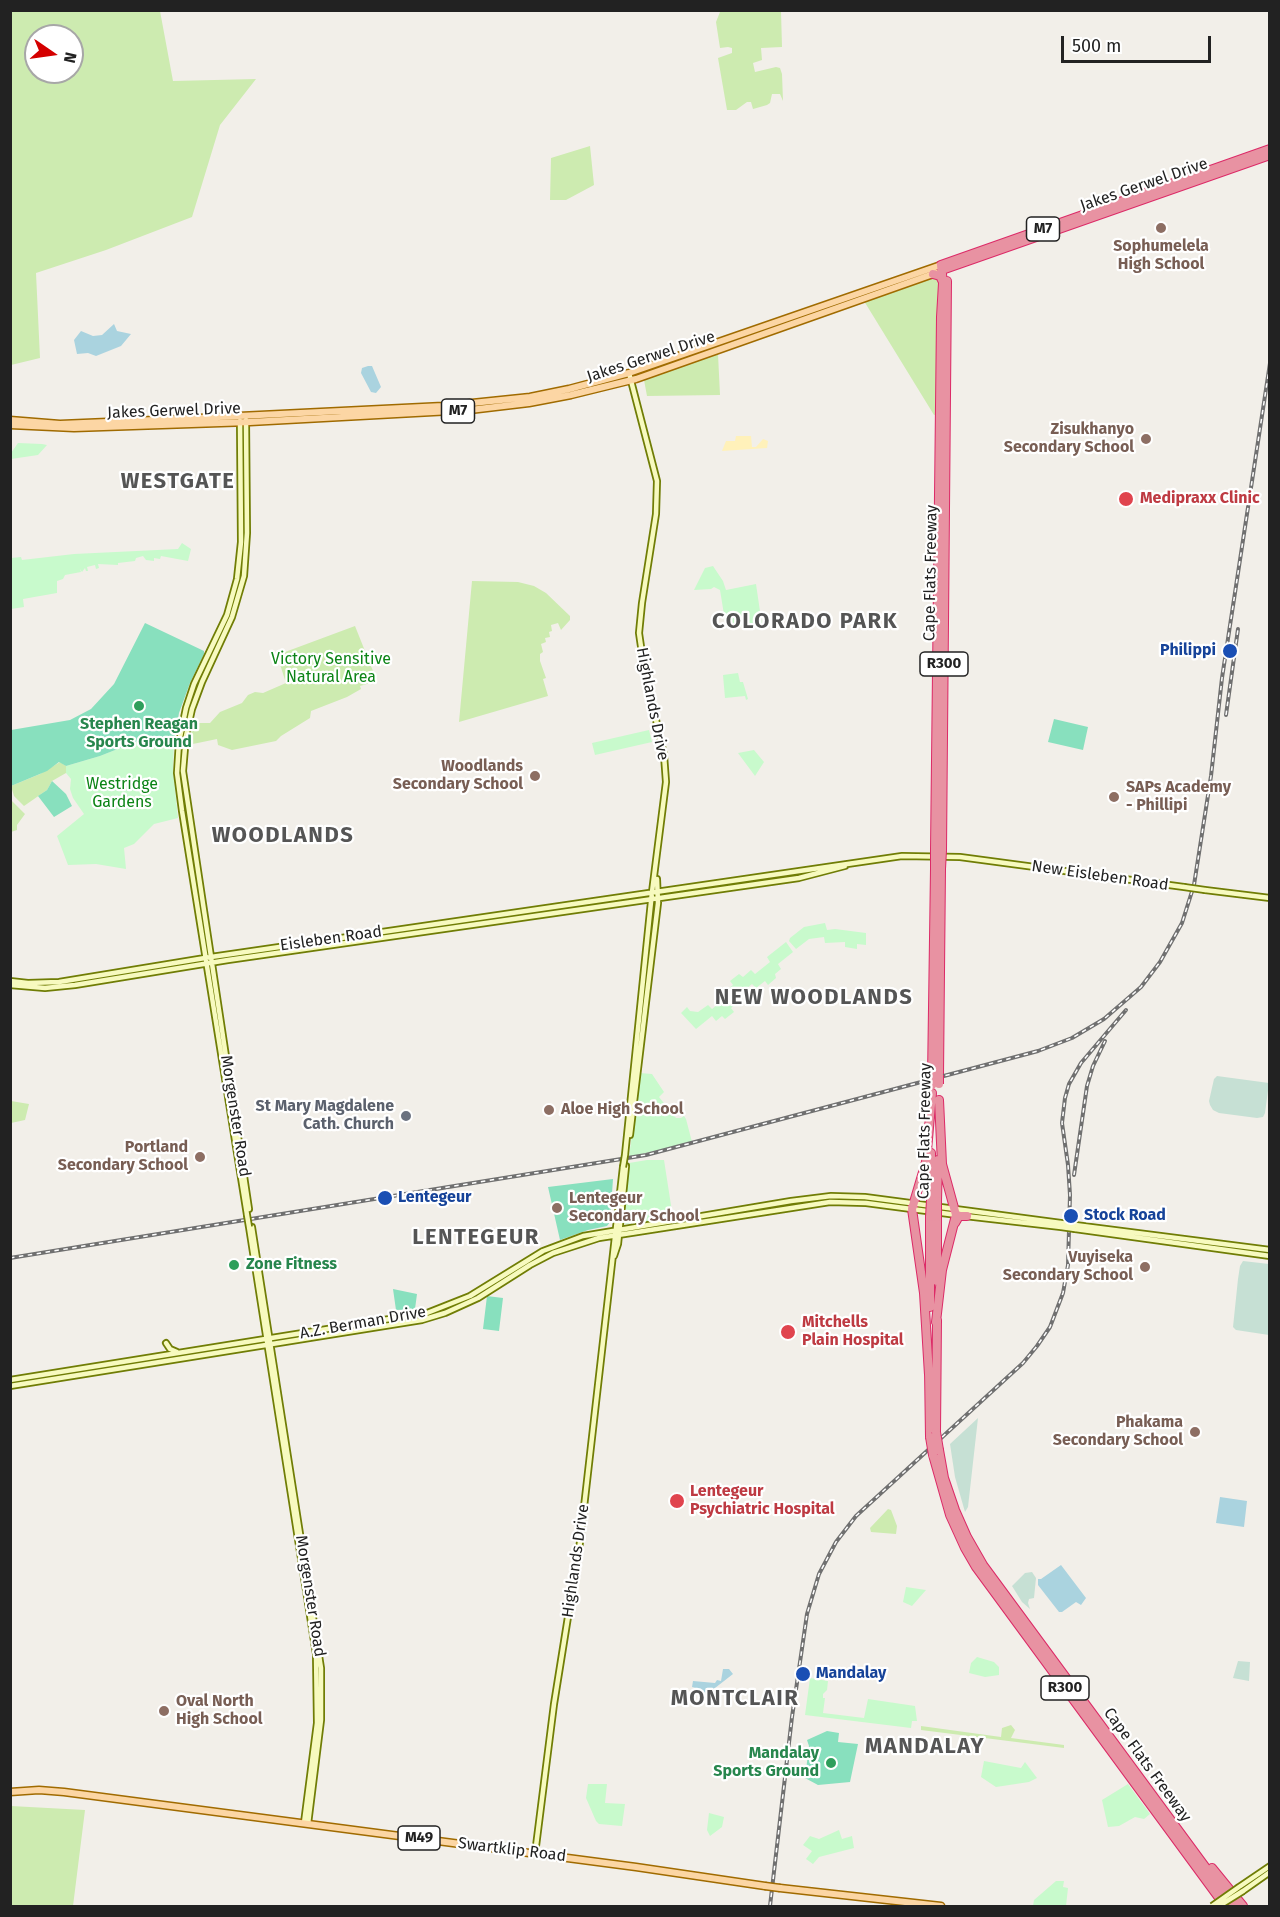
<!DOCTYPE html>
<html>
<head>
<meta charset="utf-8">
<style>
  body { margin:0 }
  #map { position:relative; width:1280px; height:1917px; overflow:hidden; background:#f2efe9; font-family:"Fira Sans",sans-serif }
  canvas { display:block }
  .frame { position:absolute; inset:0; border:12px solid #222; pointer-events:none }
  .north { position:absolute; left:24px; top:24px; width:60px; height:60px; box-sizing:border-box; background:#fff; border:2px solid #a7a7a7; border-radius:50%; rotate:103deg; font-size:16px; font-weight:700; line-height:24px; text-align:center; color:#222 }
  .north::after { content:''; display:block; margin:auto; width:21px; height:27px; background:#d40000; clip-path:polygon(50% 0,100% 100%,50% 72%,0 100%) }
  .scale { position:absolute; left:1061px; top:36px; width:150px; height:27px; box-sizing:border-box; border:3px solid #222; border-top:0; padding-left:8px; font-size:18px; line-height:21px; white-space:nowrap; color:#222; -webkit-text-stroke:4px #fff; paint-order:stroke }
</style>
</head>
<body>
<div id="map">
<canvas width="1280" height="1917"></canvas>
<div class="frame"></div>
<div class="north">N</div>
<div class="scale">500 m</div>
</div>
<script>
const g = document.querySelector('canvas').getContext('2d');
g.lineJoin = 'round';
function paint(path, color) { g.fillStyle = color; g.fill(path, 'evenodd'); }
const poly = rows => new Path2D(rows.map(r => 'M' + r).join(''));
function stroke(path, color, width, dash) { g.strokeStyle = color; g.lineWidth = width; g.lineCap = dash ? 'butt' : 'round'; g.setLineDash(dash || []); g.stroke(path); }
function write(font, color, halo, rows, align = 'center') {
  g.font = font + ' "Fira Sans",sans-serif'; g.lineWidth = 4.5; g.setLineDash([]); g.textBaseline = 'middle'; g.strokeStyle = halo; g.fillStyle = color; for (const [text, x, y, turn = 0] of rows) {
    g.save(); g.translate(x, y); g.rotate((+turn || 0) * Math.PI / 180); g.textAlign = isNaN(turn) ? turn : align; if (halo) g.strokeText(text, 0, 0); g.fillText(text, 0, 0); g.restore();
  }
}
paint(poly([
  [11,10,160,11,173,81,256,79,220,125,192,217,106,250,36,273,40,358,11,365],
  [36,36,72,36,72,72,36,72],
  [732,10,781,11,782,47,761,48,762,60,753,63,755,72,776,67,780,68,782,74,783,101,780,94,772,94,770,103,767,105,753,109,751,102,747,102,736,110,727,110,718,58,732,53,732,48,728,47,720,48,716,22,720,12],
  [590,146,594,185,566,200,550,200,551,158],
  [933,276,940,279,938,414,934,415,864,301],
  [718,354,720,395,647,396,644,380],
  [472,581,518,582,534,586,546,593,570,616,570,620,561,630,558,623,551,625,552,631,549,632,550,637,545,638,546,642,541,644,543,652,540,654,540,661,546,678,543,679,548,696,459,722],
  [355,626,377,681,360,686,361,689,347,697,311,711,310,718,281,736,276,741,232,750,218,745,217,739,188,745,191,723,210,723,220,712,242,703,248,695,255,692,263,693,286,683,277,655],
  [60,762,66,766,66,773,52,781,47,790,24,806,14,796,11,786,40,774],
  [10,799,25,814,17,825,17,830,11,832],
  [11,1101,29,1104,25,1120,11,1123],
  [888,1509,891,1510,897,1526,896,1534,871,1532,870,1528],
  [1011,1725,1015,1730,1011,1738,1064,1745,1064,1748,921,1730,921,1726,1001,1737,1002,1728],
  [11,1806,85,1810,73,1906,11,1906]
]), '#cdebb0');
paint(poly([
  [1217,1076,1269,1083,1265,1113,1263,1117,1257,1118,1219,1113,1213,1110,1210,1105,1209,1101,1214,1079],
  [1243,1261,1269,1264,1269,1335,1236,1330,1233,1327,1238,1279,1240,1266],
  [978,1418,968,1507,965,1512,955,1477,950,1444],
  [1032,1572,1036,1578,1034,1598,1029,1599,1028,1603,1030,1609,1022,1602,1012,1586,1025,1573],
  [1238,1661,1250,1662,1249,1681,1233,1678]
]), '#c6e0d4');
paint(poly([
  [736,436,751,436,752,447,756,447,763,439,768,441,767,448,722,451,726,441,735,441]
]), '#fff1ba');
paint(poly([
  [18,443,42,444,47,445,38,455,11,459,11,453],
  [182,543,191,549,188,561,161,556,160,559,154,558,154,561,146,560,143,556,136,558,135,561,118,563,118,565,98,564,99,568,96,569,95,565,87,567,88,571,86,571,85,568,82,572,80,569,81,572,65,575,63,579,57,581,57,593,23,599,24,607,11,609,11,558,21,557,22,560,74,554,178,549],
  [713,566,723,581,726,590,756,584,762,625,726,627,720,590,714,587,711,589,694,590,705,568],
  [738,673,740,682,743,682,748,699,746,700,745,696,725,698,723,675],
  [649,730,652,742,595,755,592,743],
  [138,741,174,742,173,770,178,818,154,824,134,844,124,848,126,869,96,864,68,865,57,836,84,814,73,798,70,789,71,779,66,773,66,766,100,756],
  [754,750,764,762,755,776,738,753],
  [825,923,827,930,835,929,866,933,866,945,857,944,857,949,845,947,845,942,825,943,824,937,809,939,796,949,789,941,790,938,804,927],
  [786,942,793,952,778,964,781,969,775,974,776,978,768,985,765,981,756,988,752,984,737,996,740,1001,731,1008,734,1012,725,1019,722,1016,716,1021,712,1016,696,1029,681,1013,687,1007,690,1011,698,1012,708,1005,712,1009,727,997,724,992,733,985,730,981,739,974,743,977,751,970,755,974,770,962,767,957],
  [640,1073,652,1074,664,1092,659,1097,676,1118,681,1118,684,1116,686,1119,692,1142,629,1157],
  [647,1160,664,1160,673,1218,625,1224,623,1222,629,1163],
  [906,1587,926,1590,912,1606,903,1602],
  [977,1657,994,1662,999,1667,999,1675,985,1677,969,1673,971,1663],
  [810,1678,828,1681,827,1690,823,1694,823,1698,825,1698,823,1713,864,1718,868,1699,915,1706,917,1721,912,1721,911,1728,805,1715],
  [984,1761,1021,1768,1025,1762,1037,1778,1029,1782,996,1787,981,1777],
  [588,1784,607,1784,605,1803,625,1804,622,1826,599,1824,596,1821,586,1798],
  [1128,1784,1150,1814,1144,1819,1135,1817,1119,1826,1108,1827,1102,1800],
  [709,1813,724,1817,722,1827,710,1836,707,1830],
  [839,1830,842,1839,852,1836,854,1848,819,1857,813,1864,806,1859,812,1851,803,1845,810,1836,819,1839],
  [1056,1881,1064,1881,1063,1887,1068,1888,1066,1906,1033,1906,1034,1900]
]), '#c8facc');
paint(poly([
  [145,623,204,651,204,654,190,683,179,713,174,742,138,741,100,756,66,766,59,762,47,771,11,786,11,730,70,720,91,709,114,684],
  [1054,719,1088,727,1083,750,1048,742],
  [52,781,66,794,72,806,54,817,38,796,47,790],
  [613,1179,610,1222,607,1226,588,1230,560,1240,548,1187],
  [393,1289,417,1294,415,1309,396,1310],
  [487,1296,503,1298,499,1331,483,1329],
  [827,1731,839,1733,838,1742,858,1744,850,1782,818,1785,805,1778,809,1746,807,1740]
]), '#88e0be');
paint(poly([
  [114,324,117,331,131,334,121,346,96,356,88,353,77,354,74,340,81,331,93,336,102,335],
  [368,366,372,366,381,387,376,393,371,392,361,373,362,368],
  [1220,1497,1247,1501,1244,1527,1216,1523],
  [1061,1565,1086,1598,1081,1605,1076,1602,1062,1612,1059,1612,1038,1585,1038,1579,1041,1579],
  [723,1669,729,1669,733,1674,706,1695,699,1694,696,1692,696,1688,692,1687,693,1681,715,1683,717,1680,721,1681]
]), '#aad3df');
const secondary = poly([
  [246,420,247,533,244,576,232,617,202,682,192,709,186,736,183,771,249,1209],
  [240,421,241,542,237,579,227,615,194,684,186,708,179,742,177,773,182,811,247,1215],
  [1205,890,1270,898],
  [10,981,28,983,59,982,211,957,902,856,960,857,1184,887],
  [10,985,45,988,75,985,228,960,799,878,845,866],
  [630,1135,658,903,657,879],
  [625,1155,652,892,666,782,664,755,644,667,639,633,642,603,656,514,657,481,629,373],
  [965,1216,1061,1227],
  [1075,1225,1270,1250],
  [249,1227,316,1654,317,1723,304,1823],
  [252,1227,321,1668,321,1720,308,1824],
  [1075,1229,1270,1256],
  [614,1256,618,1244,626,1166],
  [166,1343,170,1349,177,1352],
  [10,1380,427,1313,470,1296,543,1251,583,1236,791,1201,831,1196,865,1197,1061,1223],
  [10,1386,422,1320,445,1313,478,1298,530,1265,553,1253,599,1238,830,1202,866,1203,957,1215],
  [535,1854,554,1704,580,1542,623,1167],
  [1239,1887,1270,1866],
  [1243,1891,1270,1872]
]);
const primary = poly([
  [10,420,60,424,178,419,443,406,530,397,569,389,629,373,941,265],
  [10,425,74,428,250,422,470,410,529,403,571,395,636,379,936,273],
  [10,1792,39,1790,64,1792,636,1867,765,1886],
  [780,1888,941,1906]
]);
const highway = poly([
  [942,270,1270,155],
  [933,274,940,276,943,282],
  [935,849,941,317,943,283,941,265,1270,149],
  [942,850,947,281],
  [939,1075,941,869],
  [932,1077,935,869],
  [931,1200,931,1153],
  [937,1201,938,1160],
  [955,1223,959,1216,967,1216],
  [937,1281,937,1217],
  [930,1307,930,1217],
  [936,1322,942,1270,956,1215,942,1164,939,1100],
  [929,1370,930,1437],
  [929,1375,924,1293,912,1209,926,1162,932,1093],
  [936,1432,937,1320],
  [939,1450,944,1478,955,1510,967,1537,983,1565,1234,1906],
  [933,1455,950,1515,965,1548,976,1567,1225,1906],
  [1212,1868,1243,1906]
]);
stroke(secondary, '#707d05', 8);
stroke(primary, '#a06b00', 9);
stroke(highway, '#dc2a67', 10);
stroke(secondary, '#f7fabf', 4.5);
stroke(primary, '#fcd6a4', 6);
stroke(highway, '#e892a2', 8);
const rail = poly([
  [1226,715,1238,629],
  [1074,1175,1087,1086,1093,1066,1105,1041],
  [10,1258,646,1155,1038,1051,1072,1038,1104,1019,1141,987,1160,962,1182,923,1194,885,1211,776,1222,678,1270,363],
  [770,1906,792,1717,807,1614,819,1574,836,1542,856,1516,1023,1363,1037,1346,1050,1327,1063,1293,1068,1265,1070,1195,1068,1165,1062,1123,1065,1098,1069,1084,1081,1063,1126,1010]
]);
stroke(rail, '#707070', 4);
stroke(rail, '#fff', 1.5, [4.5]);
const secondaryBridge = poly([
  [1184,887,1205,890],
  [623,1167,625,1155],
  [247,1215,249,1227],
  [1061,1223,1075,1225],
  [1061,1227,1075,1229],
  [1212,1906,1239,1887],
  [1219,1906,1243,1891]
]);
const primaryBridge = poly([
  [765,1886,780,1888]
]);
const highwayBridge = poly([
  [935,869,935,849],
  [941,869,942,850],
  [939,1084,939,1075],
  [932,1085,932,1077],
  [930,1217,931,1200],
  [937,1217,937,1201],
  [936,1432,939,1450],
  [930,1437,933,1455]
]);
stroke(secondaryBridge, '#707d05', 8, []);
stroke(primaryBridge, '#a06b00', 9, []);
stroke(highwayBridge, '#dc2a67', 10, []);
stroke(secondaryBridge, '#f7fabf', 4.5);
stroke(primaryBridge, '#fcd6a4', 6);
stroke(highwayBridge, '#e892a2', 8);
for (const [x, y, r, color] of [
  [1161,228,6,"#8d6e63"],
  [1146,439,6,"#8d6e63"],
  [1126,499,8,"#e0444e"],
  [1230,651,8,"#1a4fb4"],
  [139,706,6,"#2e9e5b"],
  [535,776,6,"#8d6e63"],
  [1114,797,6,"#8d6e63"],
  [549,1110,6,"#8d6e63"],
  [406,1116,6,"#6b7280"],
  [200,1157,6,"#8d6e63"],
  [385,1198,8,"#1a4fb4"],
  [557,1208,6,"#8d6e63"],
  [1071,1216,8,"#1a4fb4"],
  [234,1265,6,"#2e9e5b"],
  [1145,1267,6,"#8d6e63"],
  [788,1332,8,"#e0444e"],
  [1195,1432,6,"#8d6e63"],
  [677,1501,8,"#e0444e"],
  [803,1674,8,"#1a4fb4"],
  [164,1711,6,"#8d6e63"],
  [831,1763,6,"#2e9e5b"]
]) { const dot = new Path2D(); dot.arc(x, y, r, 0, 2 * Math.PI); g.fillStyle = color; g.fill(dot); stroke(dot, '#fff', 2); }
for (const [x, y, w] of [
  [1043,229,33],
  [458,411,33],
  [944,664,48],
  [1065,1688,48],
  [419,1838,42]
]) { const box = new Path2D(); box.roundRect(x - w / 2, y - 12, w, 24, 4.5); g.fillStyle = '#fff'; g.fill(box); stroke(box, '#222', 1.5); }
write('bold 15px', '#222', null, [
  ["M7",1043,229],
  ["M7",458,411],
  ["R300",944,664],
  ["R300",1065,1688],
  ["M49",419,1838]
]);
write('16px', '#222', '#fff', [
  ["Jakes Gerwel Drive",1144,185,-19],
  ["Jakes Gerwel Drive",651,357,-18],
  ["Jakes Gerwel Drive",174,411,-2],
  ["Cape Flats Freeway",931,573,-89],
  ["Highlands Drive",652,704,79],
  ["New Eisleben Road",1100,876,8],
  ["Eisleben Road",331,939,-8],
  ["Morgenster Road",235,1116,81],
  ["Cape Flats Freeway",925,1131,-89],
  ["A.Z. Berman Drive",363,1323,-10],
  ["Highlands Drive",576,1561,-82],
  ["Morgenster Road",310,1596,81],
  ["Cape Flats Freeway",1147,1765,54],
  ["Swartklip Road",512,1850,7]
]);
write('bold 16px', '#785e54', '#fff', [
  ["Sophumelela",1161,247,"center"],
  ["High School",1161,265,"center"],
  ["Zisukhanyo",1134,430],
  ["Secondary School",1134,448],
  ["Woodlands",523,767],
  ["Secondary School",523,785],
  ["SAPs Academy",1126,788,"left"],
  ["- Phillipi",1126,806,"left"],
  ["Aloe High School",561,1110,"left"],
  ["Portland",188,1148],
  ["Secondary School",188,1166],
  ["Lentegeur",569,1199,"left"],
  ["Secondary School",569,1217,"left"],
  ["Vuyiseka",1133,1258],
  ["Secondary School",1133,1276],
  ["Phakama",1183,1423],
  ["Secondary School",1183,1441],
  ["Oval North",176,1702,"left"],
  ["High School",176,1720,"left"]
], 'right');
write('bold 16px', '#be3a42', '#fff', [
  ["Medipraxx Clinic",1140,499],
  ["Mitchells",802,1323],
  ["Plain Hospital",802,1341],
  ["Lentegeur",690,1492],
  ["Psychiatric Hospital",690,1510]
], 'left');
write('bold 16px', '#164399', '#fff', [
  ["Philippi",1216,651,"right"],
  ["Lentegeur",398,1198],
  ["Stock Road",1084,1216],
  ["Mandalay",816,1674]
], 'left');
write('16px', '#0c8416', '#fff', [
  ["Victory Sensitive",331,660],
  ["Natural Area",331,678],
  ["Westridge",122,785],
  ["Gardens",122,803]
]);
write('bold 16px', '#27864d', '#fff', [
  ["Stephen Reagan",139,725],
  ["Sports Ground",139,743],
  ["Zone Fitness",246,1265,"left"],
  ["Mandalay",819,1754,"right"],
  ["Sports Ground",819,1772,"right"]
]);
write('bold 16px', '#5b616d', '#fff', [
  ["St Mary Magdalene",394,1107],
  ["Cath. Church",394,1125]
], 'right');
g.letterSpacing = '1.5px';
write('bold 22px', '#555', '#fff', [
  ["WESTGATE",178,482],
  ["COLORADO PARK",805,622],
  ["WOODLANDS",283,836],
  ["NEW WOODLANDS",814,998],
  ["LENTEGEUR",476,1238],
  ["MONTCLAIR",735,1699],
  ["MANDALAY",925,1747]
]);
g.letterSpacing = '0px';
</script>
</body>
</html>
